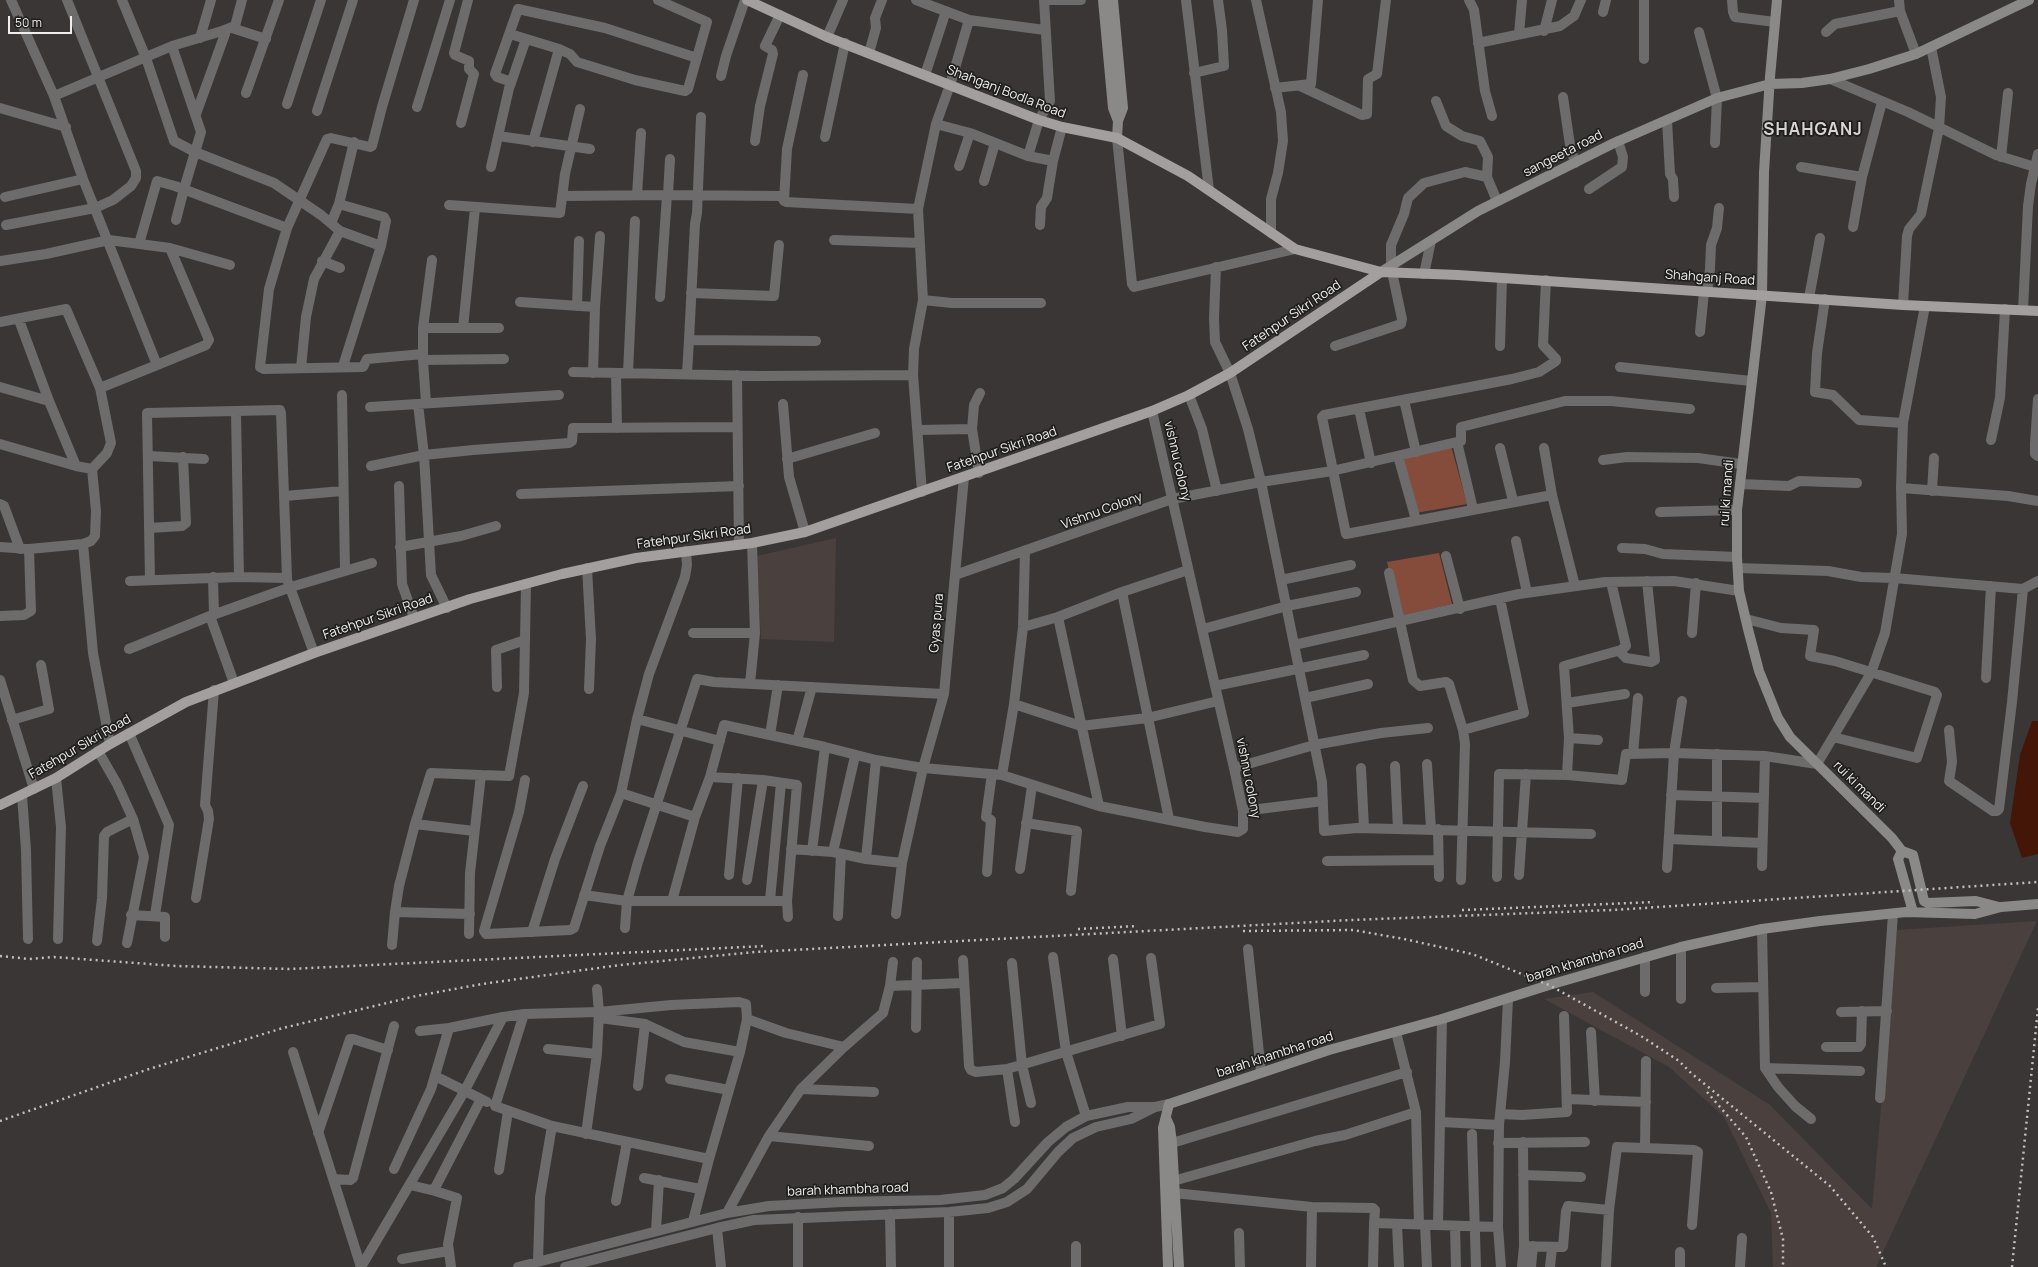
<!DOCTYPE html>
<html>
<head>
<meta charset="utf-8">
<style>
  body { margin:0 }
  #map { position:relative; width:2038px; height:1267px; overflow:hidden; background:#393635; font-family:Manrope,sans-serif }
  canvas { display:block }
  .scale { position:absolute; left:8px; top:16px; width:64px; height:18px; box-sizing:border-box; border:2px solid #f1efee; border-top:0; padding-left:5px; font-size:12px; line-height:14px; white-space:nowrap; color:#f1efee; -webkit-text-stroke:3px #1f1e1d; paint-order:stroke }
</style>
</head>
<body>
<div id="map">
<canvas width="2038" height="1267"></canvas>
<div class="scale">50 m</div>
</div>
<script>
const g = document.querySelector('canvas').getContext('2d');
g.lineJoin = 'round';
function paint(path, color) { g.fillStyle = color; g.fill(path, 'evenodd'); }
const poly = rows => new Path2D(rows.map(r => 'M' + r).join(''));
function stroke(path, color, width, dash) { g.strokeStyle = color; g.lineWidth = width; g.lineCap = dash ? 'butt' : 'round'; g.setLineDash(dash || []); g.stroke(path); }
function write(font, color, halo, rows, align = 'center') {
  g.font = font + ' Manrope,sans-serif'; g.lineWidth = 3.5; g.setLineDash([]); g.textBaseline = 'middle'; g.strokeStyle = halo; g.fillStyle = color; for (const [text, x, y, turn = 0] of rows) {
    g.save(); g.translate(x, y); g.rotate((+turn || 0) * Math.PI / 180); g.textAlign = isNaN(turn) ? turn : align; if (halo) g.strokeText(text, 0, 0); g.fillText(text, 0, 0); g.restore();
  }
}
paint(poly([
  [836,538,834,642,761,639,757,556],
  [2037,921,1876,1267,1773,1267,1771,1213,1724,1117,1669,1067,1544,999,1593,992,1756,1096,1769,1104,1872,1209,1897,930]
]), '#4a413e');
paint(poly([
  [1451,446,1467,504,1410,514,1396,461],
  [1439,553,1452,604,1400,616,1387,562]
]), '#864c3b');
paint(poly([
  [2032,721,2038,721,2038,854,2022,858,2010,823,2020,755]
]), '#441608');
stroke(poly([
  [122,0,146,58,174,141,195,152,274,183,321,215,340,231,381,246],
  [414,0,382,107,372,146,370,147,331,138,327,139,287,228,269,289,260,367,264,369,363,367,367,359,423,354],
  [916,0,969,20,1045,30],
  [1044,0,1081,0],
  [1186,0,1209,190],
  [1256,0,1281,112,1283,141,1278,173,1271,199,1271,233],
  [1469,0,1474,10,1485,91,1492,116],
  [1644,0,1644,59],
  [1732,0,1733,12,1735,17,1775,22],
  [1899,0,1900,11,1916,54],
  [1603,12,1606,0],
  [232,28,266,39],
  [222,31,235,26,242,0],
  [1544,31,1552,0],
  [1699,32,1717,98,1715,143],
  [1826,32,1835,24,1900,11],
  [510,34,559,49,570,54,577,62,635,80,685,91,688,89,707,22,658,0],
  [1519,34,1522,0],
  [827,37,843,0],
  [200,38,211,0],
  [1478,43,1560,26,1574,16,1581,0],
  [172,46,201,132,184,189,176,220],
  [869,53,876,28,875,18,882,0],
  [1194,73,1224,66,1222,30,1218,0],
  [925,75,946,11],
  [721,76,726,56,745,0],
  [1830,79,1908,112,1996,155,2035,167],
  [510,86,526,39],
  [1300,86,1362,115,1367,114,1368,79,1377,74,1386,0],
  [1275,88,1311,84,1318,0],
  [246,93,279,0],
  [54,96,172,46,222,31,225,34,196,114],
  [1563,97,1570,145,1575,163],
  [1436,101,1446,126,1462,136,1480,141,1488,157,1487,177],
  [287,104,321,0],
  [417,107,450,0],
  [0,108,66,127],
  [317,111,353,0],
  [701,117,697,213,695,224,689,340,816,341],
  [1667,120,1670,174,1673,179,1674,197],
  [461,123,474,74,469,69,469,61,455,55,454,53,468,0],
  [936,124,970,133,1028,156,1053,161,1062,127],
  [498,136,590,149],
  [825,137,845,43],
  [1117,138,1132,284,1134,287,1295,249],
  [755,141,760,106,773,54,772,50,765,46,780,15],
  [533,142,559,49],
  [1028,156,1039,120,1050,101,1044,0],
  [2001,157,2008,93],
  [959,166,970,133],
  [491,167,510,84,509,81,497,77,495,74,518,9,605,28,697,58],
  [1801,167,1862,177],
  [984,181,995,143],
  [1589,189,1622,167,1623,157,1618,141],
  [637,195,641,133],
  [668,195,670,159],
  [562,196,668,195,780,196,786,202,918,209],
  [5,197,83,179],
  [784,201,787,149,803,75],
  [339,204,384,217,386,221,381,246,343,366],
  [449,205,560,213,565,174,580,109],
  [331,223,339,204,354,142],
  [6,225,95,208,113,200,131,186,136,178,136,171,67,0],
  [1040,225,1041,207,1047,198,1053,161],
  [1853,227,1862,177,1882,102],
  [834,240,920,243],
  [139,244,157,181,175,186,287,228],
  [0,261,46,254,109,240,170,248,230,265],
  [322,261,340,268],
  [1391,265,1391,245,1404,214,1408,198,1424,183,1465,172,1487,177,1497,201],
  [1216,267,1214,318,1215,342,1230,373,1248,429,1261,482,1322,782,1324,831,1357,828,1591,834],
  [1424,274,1431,241],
  [1546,280,1543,345,1556,359,1556,361,1539,372,1512,379,1324,415,1322,417,1346,534,1552,495],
  [1707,292,1710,269,1711,245,1717,228,1719,208],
  [691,293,774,296,779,245],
  [660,297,667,195],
  [1809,298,1820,238],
  [1825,299,1817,353,1815,392,1833,395,1859,420,1903,423],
  [923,300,952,303,1041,303],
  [520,302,595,307],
  [1903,305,1907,236,1909,229,1921,214,1939,128,1941,97,1931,47],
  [577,306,579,241],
  [1925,306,1903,423,1901,488,2008,496,2038,501],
  [2023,310,2028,206,2031,184,2038,154],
  [0,322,66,309,100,388,157,365,83,179,54,96,11,0],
  [423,328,499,328],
  [463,328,475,208],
  [1700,332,1704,292],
  [1335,346,1401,324,1402,319,1392,272],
  [1500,346,1502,278],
  [423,360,504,359],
  [157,365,206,345,209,340,170,248],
  [1620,367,1751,381],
  [301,368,306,317,314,279,340,231],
  [573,372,760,376,913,375],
  [593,373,595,307,600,236],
  [616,373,617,428],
  [628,373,635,221],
  [687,374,689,340],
  [737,375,739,545],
  [0,387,49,401,19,320],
  [342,395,345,570],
  [1189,395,1202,429,1217,491],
  [2038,399,2035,443,2035,454,2038,456],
  [1404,400,1416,452],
  [49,401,76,466],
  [426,403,423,360,423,328,432,260],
  [418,404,424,455,431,575,447,608],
  [783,404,789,477,805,532],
  [370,407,559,395],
  [1359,409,1371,463],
  [236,412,239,577],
  [918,430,972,429],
  [1991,440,2000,398,2005,309],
  [1457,442,1473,509],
  [0,444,76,466,92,469],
  [1500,448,1513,501],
  [1544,448,1552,495,1575,586],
  [149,456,204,459],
  [1398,456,1416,520],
  [787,459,875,433],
  [1603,460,1627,457,1698,458,1741,464],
  [371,466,424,455,473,450,569,443,572,441,573,428,736,427],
  [979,473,972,429,974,405,980,393],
  [1740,484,1789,486,1799,481,1857,483],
  [399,486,402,584,414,618],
  [1932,491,1934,458],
  [922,492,913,375,914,349,923,300,918,209,936,124,950,85,969,20],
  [521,494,739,486],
  [285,496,342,491],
  [0,504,4,506,20,549],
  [1660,512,1737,510],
  [149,528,182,526,186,523,183,457],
  [1516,541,1527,593],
  [83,544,93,653,110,744],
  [0,547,29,549,83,544,91,541,95,536,96,511,92,469,107,453,111,443,100,388],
  [400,547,461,536,496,526],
  [1622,548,1645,549,1663,554,1737,557],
  [1446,556,1460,609],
  [587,568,591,639,589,689],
  [1738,568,1828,571,1861,577,1894,578,2023,589,2038,581],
  [1389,573,1413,680,1420,686,1446,682,1449,684,1463,730,1465,744,1461,880],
  [955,575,1172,499,1261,482,1332,471,1461,441,1461,427,1565,401,1611,401,1690,409],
  [213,577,214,615],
  [1281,580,1351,565],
  [130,581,239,577,287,578,281,413,280,410,147,413,150,580],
  [288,582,314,653],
  [0,616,24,615,31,611,29,549],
  [210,616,234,683],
  [1058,617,1099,806],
  [1746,619,1781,628,1814,630,1810,656,1835,661,1935,692,1937,695,1917,758,1833,737],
  [1023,627,1058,617,1122,592],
  [1203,629,1287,606,1356,592],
  [693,633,755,633,752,543],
  [1692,633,1696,583],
  [1294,645,1519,594,1605,582,1674,581,1739,591],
  [129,649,210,616,291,587,372,563],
  [1619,651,1626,658,1651,662,1655,660,1647,581],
  [1986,678,1991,586],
  [0,680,34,789],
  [750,684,755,633],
  [1215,686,1364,655],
  [497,687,496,650,525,640],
  [1305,698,1368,684],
  [1567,703,1625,694],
  [1014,704,1081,726,1147,718,1218,701],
  [637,719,720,741],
  [12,720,49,709,41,665],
  [1463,730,1524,713,1500,599],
  [1949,730,1952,762,1949,781,1993,811,1997,811,1999,809,2012,702,2023,589],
  [129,733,169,825,155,915],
  [770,735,778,685],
  [1569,738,1598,740],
  [797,741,812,687],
  [98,751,117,784,133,819],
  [1633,753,1638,698],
  [1765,756,1817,764,1871,673,1885,633,1902,534,1901,487],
  [1427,764,1431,829],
  [1395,766,1398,829],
  [1234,768,1314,745,1381,733,1428,728],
  [1361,768,1364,828],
  [1002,775,1014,704,1023,627,1025,552],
  [1567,775,1569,738,1564,666,1621,650,1626,646,1611,582],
  [710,777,724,725,825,747,876,760,923,768,1002,775,1099,806,1205,827,1238,832,1243,829,1243,811,1234,768,1152,411],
  [56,778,61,827,58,939],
  [525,780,519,812,484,931,486,934,570,930,574,928,600,846,621,793,637,719,649,674,685,577,687,565,686,551],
  [621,793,695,817],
  [22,795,26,850,28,939],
  [1671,795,1764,798],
  [1243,811,1323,801],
  [1169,819,1122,592,1188,570],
  [1026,823,1077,831,1071,891],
  [415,824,399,886,395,912,470,914],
  [1438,829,1439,877],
  [474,831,415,824,431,773,481,775],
  [1669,839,1762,843],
  [1717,841,1717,754],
  [791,849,833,852,866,859,902,863],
  [812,851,825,747],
  [833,852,855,756],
  [866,859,876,760],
  [1327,861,1438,860],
  [1667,868,1674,753,1765,756,1762,866],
  [1020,869,1032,786],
  [987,872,991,820,986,817,992,774],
  [729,875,738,778],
  [1519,875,1526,774],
  [1497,877,1499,774,1567,775,1622,780,1626,754,1674,753,1682,701],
  [747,880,763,780],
  [584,895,627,901,787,901],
  [196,898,209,819,208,811,205,805,214,690],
  [770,900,781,783],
  [672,901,695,817,710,777,763,780,797,785,787,901,788,917],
  [896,914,902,863,923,768,944,694,964,477],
  [131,915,165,917,165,937],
  [838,916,841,854],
  [625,928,627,901,638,862,697,679,714,682,944,694],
  [1762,929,1765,1068,1778,1087,1795,1106,1811,1119],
  [532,932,555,859,583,786],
  [469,934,470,873,481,775,509,776,524,693,526,584],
  [97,941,102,898,104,836,107,832,133,819,144,857,127,943],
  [392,945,395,912],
  [1681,947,1681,999],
  [1248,949,1261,1072],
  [1053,957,1066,1052,1086,1116],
  [1113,959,1122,1036],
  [963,960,969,1066,971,1070,976,1072,1007,1069,1160,1024,1151,958],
  [1012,963,1022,1065,1031,1103],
  [890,986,963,983],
  [1716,988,1763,987],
  [597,989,599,1012,671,1005,739,1002,746,1004,747,1019,740,1052,709,1159],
  [1645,992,1645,957],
  [1841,1012,1887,1011],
  [524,1014,495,1106,552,1126,709,1159,693,1221],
  [503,1017,524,1014,599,1012,597,1054,586,1134],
  [600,1018,645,1024,684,1042,740,1052],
  [747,1019,786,1033,844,1047],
  [916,1028,917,962],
  [420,1031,449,1028],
  [1396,1032,1416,1112,1419,1224],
  [1591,1032,1595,1101],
  [1826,1047,1859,1047,1861,1044,1862,1011],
  [548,1049,597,1054],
  [293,1052,361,1267],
  [1646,1061,1645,1148,1694,1150,1698,1152,1692,1225],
  [1765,1068,1860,1071],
  [1007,1069,1015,1122],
  [435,1076,487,1102],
  [670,1079,729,1090],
  [638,1086,645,1024],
  [801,1089,874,1092],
  [1880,1098,1893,914],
  [1567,1099,1646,1102],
  [1500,1114,1522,1115,1567,1112,1564,1016],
  [1441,1122,1499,1125,1505,1062,1508,999],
  [1499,1125,1498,1227,1501,1267],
  [318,1133,350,1039,353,1039,388,1050],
  [1472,1134,1476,1267],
  [769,1136,869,1146],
  [1523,1142,1524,1246,1563,1247,1566,1211,1568,1206,1609,1210],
  [1172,1143,1407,1072],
  [1498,1143,1585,1142],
  [499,1170,508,1111],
  [1523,1175,1581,1177],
  [644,1178,700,1189],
  [333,1179,350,1180,353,1178,394,1026],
  [1173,1181,1315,1141,1345,1135,1416,1112],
  [410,1185,431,1190,435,1188,481,1099],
  [432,1190,457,1198,448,1244,451,1267],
  [1174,1193,1312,1207,1373,1208,1375,1210,1374,1223],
  [616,1201,627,1142],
  [727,1213,769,1136,801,1089,844,1047,883,1013,890,986,893,962],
  [890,1214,891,1267],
  [1397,1224,1399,1267],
  [1425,1225,1427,1267],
  [1438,1225,1442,1019],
  [1455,1226,1456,1267],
  [717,1228,721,1267],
  [656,1231,659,1180],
  [1239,1233,1240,1267],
  [1076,1246,1076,1267],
  [402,1259,448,1251],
  [538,1261,540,1197,552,1126],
  [361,1267,464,1092,503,1017,449,1028,431,1089,394,1169],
  [518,1267,727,1213,769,1206,842,1202,940,1200,985,1195,1003,1188,1014,1179,1048,1142,1066,1127,1086,1116,1128,1107,1155,1107],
  [565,1267,717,1228,754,1220,949,1212,988,1208,1007,1202,1027,1189,1058,1152,1073,1138,1096,1127,1131,1119,1155,1107,1169,1104],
  [798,1267,798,1217],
  [949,1267,949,1212],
  [1311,1267,1312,1207],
  [1373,1267,1374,1223,1498,1227],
  [1522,1267,1524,1246],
  [1531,1267,1533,1246],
  [1550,1267,1552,1248],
  [1606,1267,1609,1210,1617,1147,1645,1148],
  [1680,1267,1680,1252],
  [1740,1267,1742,1238]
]), '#6d6b6b', 10);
stroke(poly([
  [1103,0,1113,108,1118,121],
  [1113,0,1123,108,1118,121,1117,138],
  [1777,0,1770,77,1764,172,1762,295,1737,510,1737,557,1739,591,1748,629,1759,671,1778,718,1790,737,1892,838,1902,851,1913,855,1924,901,1928,903,1976,901,1999,907],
  [1381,272,1478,211,1614,143,1717,98,1770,84,1802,83,1830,79,1869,69,1916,54,2029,0],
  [1902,851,1898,859,1913,912],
  [1166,1118,1170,1127,1172,1143,1179,1267],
  [1168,1267,1163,1128,1169,1104,1329,1050,1442,1019,1549,985,1681,947,1762,929,1820,921,1906,912,1975,914,2001,907,2038,904]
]), '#8b8888', 10);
stroke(poly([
  [747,0,827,37,1039,120,1062,127,1117,138,1188,176,1295,249,1381,272,1458,275,1903,305,2038,311],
  [0,805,56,778,110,744,186,702,314,653,470,599,562,574,636,558,752,543,805,532,1152,411,1189,395,1230,373,1381,272]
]), '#a29f9e', 10);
stroke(poly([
  [1462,910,1654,902],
  [1078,929,1138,926],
  [1243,931,1353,930,1404,939,1472,954,1549,985,1641,1036,1679,1061,1691,1073,1830,1186,1873,1237,1886,1267],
  [0,956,29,959,54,957,176,966,289,969,765,946],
  [1707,1092,1746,1137,1771,1192,1783,1239,1783,1267],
  [0,1121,149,1069,283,1028,416,996,482,984,620,965,755,952,1351,920,1613,910,2038,882],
  [2012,1267,2038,1008]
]), '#c2c0bf', 2.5, [2, 4]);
write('13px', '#f1efee', '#1f1e1d', [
  ["Shahganj Bodla Road",1006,92,21],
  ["sangeeta road",1563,154,-27],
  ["Shahganj Road",1710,278,4],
  ["Fatehpur Sikri Road",1292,316,-34],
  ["Fatehpur Sikri Road",1002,450,-19],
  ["vishnu colony",1177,461,77],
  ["rui ki mandi",1727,493,-86],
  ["Vishnu Colony",1102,511,-20],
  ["Fatehpur Sikri Road",694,537,-8],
  ["Fatehpur Sikri Road",378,617,-19],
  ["Gyas pura",937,623,-85],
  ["Fatehpur Sikri Road",80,747,-30],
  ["vishnu colony",1248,778,79],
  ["rui ki mandi",1859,787,45],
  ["barah khambha road",1585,961,-17],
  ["barah khambha road",1275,1055,-18],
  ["barah khambha road",848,1190,-2]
]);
g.letterSpacing = '1px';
write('bold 17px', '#d8d5d4', '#1f1e1d', [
  ["SHAHGANJ",1813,130]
]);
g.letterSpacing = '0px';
</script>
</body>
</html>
